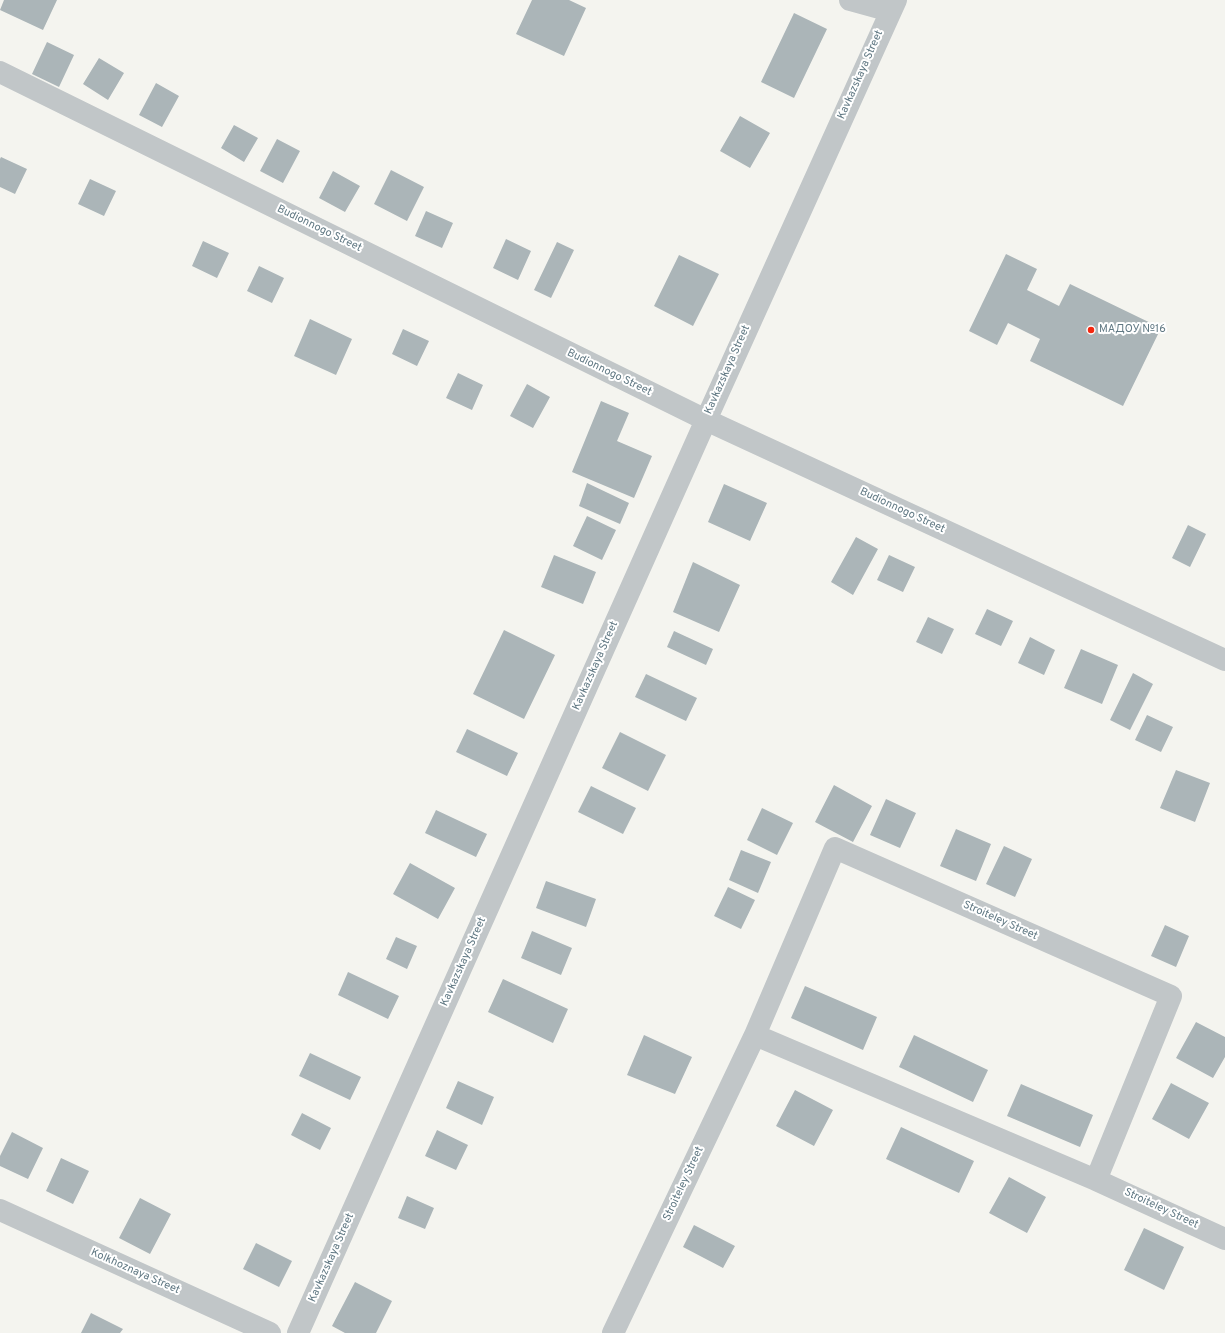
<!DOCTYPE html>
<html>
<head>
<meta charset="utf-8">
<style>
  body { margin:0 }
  canvas { display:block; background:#f4f4ef }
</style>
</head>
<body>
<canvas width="1225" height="1333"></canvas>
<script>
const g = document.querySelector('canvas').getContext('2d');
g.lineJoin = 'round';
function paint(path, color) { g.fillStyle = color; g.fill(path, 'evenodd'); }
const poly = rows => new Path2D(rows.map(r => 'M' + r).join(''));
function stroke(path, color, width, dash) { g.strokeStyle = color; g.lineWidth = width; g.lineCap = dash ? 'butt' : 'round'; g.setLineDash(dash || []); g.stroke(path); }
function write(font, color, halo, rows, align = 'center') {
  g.font = font + ' Overpass,sans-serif'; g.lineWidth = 4; g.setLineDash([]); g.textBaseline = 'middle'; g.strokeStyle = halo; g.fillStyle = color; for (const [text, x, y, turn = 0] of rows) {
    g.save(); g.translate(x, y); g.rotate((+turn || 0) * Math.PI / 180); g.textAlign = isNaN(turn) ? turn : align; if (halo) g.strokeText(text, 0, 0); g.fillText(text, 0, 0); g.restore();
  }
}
paint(poly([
  [4,0,57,0,43,30,0,10],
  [532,0,569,0,586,8,564,56,516,34],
  [794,13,827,29,794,98,761,82],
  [47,42,74,55,59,87,32,74],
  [99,58,124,73,108,100,83,84],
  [156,83,179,96,162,127,139,115],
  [740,116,770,133,750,168,720,151],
  [234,125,258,138,244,162,221,148],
  [277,139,300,151,283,183,260,171],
  [1,157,27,169,15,194,0,187,0,159],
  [391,170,424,187,407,221,374,204],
  [333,171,360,186,345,212,319,198],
  [90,179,116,191,104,216,78,204],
  [426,211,453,223,442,248,415,236],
  [506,239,531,251,518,280,493,268],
  [203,241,229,253,217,278,192,266],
  [557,242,574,250,551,298,534,290],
  [1006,254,1037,269,1027,290,1059,306,1070,284,1161,328,1123,406,1030,361,1040,339,1008,323,997,345,969,331],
  [679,255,719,274,693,326,654,306],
  [259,266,284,278,272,303,247,291],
  [310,319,352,339,336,375,294,356],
  [403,329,429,341,417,366,392,354],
  [458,373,483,385,472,410,446,398],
  [527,384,550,397,533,428,510,416],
  [601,401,629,413,617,441,652,456,634,498,572,472],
  [587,483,629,503,620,524,579,506],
  [724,484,767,503,750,541,708,522],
  [587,516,616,530,602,560,573,546],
  [1188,525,1206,534,1190,567,1172,558],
  [856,537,878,549,853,595,831,582],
  [554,555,596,572,583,604,541,587],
  [889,555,915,567,903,592,877,580],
  [693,562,740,585,719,632,673,612],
  [987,609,1013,621,1001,646,975,634],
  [928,617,954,629,942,654,916,642],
  [504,630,555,655,524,719,473,694],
  [674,631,713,649,706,665,667,647],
  [1030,637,1055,650,1044,675,1018,663],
  [1081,649,1118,665,1102,704,1064,688],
  [1133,673,1153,684,1130,730,1110,720],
  [646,674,697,698,686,721,635,697],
  [1147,715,1173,727,1161,752,1135,740],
  [467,729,518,753,507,776,456,752],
  [620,732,666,755,648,791,602,768],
  [1176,770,1210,783,1195,822,1160,808],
  [834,785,872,806,853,842,815,822],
  [591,786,636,808,623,834,578,812],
  [886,799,916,813,900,848,870,835],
  [762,808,793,823,777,855,747,840],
  [436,810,487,834,476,857,425,833],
  [956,829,991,844,976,881,940,866],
  [1004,846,1032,859,1015,897,986,884],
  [741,850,771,862,758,893,729,880],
  [410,863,455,888,438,919,393,894],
  [546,881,596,899,586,927,536,908],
  [728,887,755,900,741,929,714,916],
  [1165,925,1189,936,1176,967,1151,956],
  [532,931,572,948,561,975,521,958],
  [396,937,417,946,407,969,386,959],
  [348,972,399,996,388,1019,338,995],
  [503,979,568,1009,553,1043,488,1012],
  [805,986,877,1017,863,1050,791,1018],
  [1196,1022,1225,1037,1225,1057,1213,1078,1176,1058],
  [644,1035,692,1057,675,1094,627,1075],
  [914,1035,988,1070,973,1102,899,1067],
  [310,1053,361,1077,350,1100,299,1076],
  [458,1081,494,1097,482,1125,446,1108],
  [1171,1083,1209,1103,1189,1139,1152,1119],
  [1021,1084,1093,1115,1080,1147,1007,1116],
  [795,1090,833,1110,814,1146,776,1126],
  [302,1113,331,1128,320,1150,291,1135],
  [901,1127,974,1161,959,1193,886,1159],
  [437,1130,468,1145,456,1170,425,1156],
  [12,1132,43,1148,28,1179,0,1166,0,1156],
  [61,1158,89,1171,73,1204,46,1191],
  [1009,1177,1046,1197,1027,1233,989,1213],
  [407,1196,434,1208,425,1229,398,1218],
  [140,1198,171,1214,150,1254,119,1238],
  [694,1225,735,1246,723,1268,683,1247],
  [1144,1228,1184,1247,1164,1290,1124,1270],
  [256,1243,292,1261,279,1287,243,1269],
  [355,1282,392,1301,376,1333,345,1333,332,1326],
  [91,1313,123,1329,120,1333,81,1333]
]), '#abb5b8');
stroke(poly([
  [850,0,890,11],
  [0,72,706,420,1225,660],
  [755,1035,835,848,1171,996,1096,1180],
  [0,1210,270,1333],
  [298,1333,706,420,896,0],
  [613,1333,755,1035,1096,1180,1225,1239]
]), '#c1c6c8', 22);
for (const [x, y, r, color] of [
  [1091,330,4,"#f4270f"]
]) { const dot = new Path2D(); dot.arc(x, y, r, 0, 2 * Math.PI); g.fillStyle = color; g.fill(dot); stroke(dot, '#fff', 1.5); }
write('11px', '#607883', '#fff', [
  ["Kavkazskaya Street",861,75,-66],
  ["Budionnogo Street",319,229,26],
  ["Kavkazskaya Street",728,370,-66],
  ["Budionnogo Street",609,373,26],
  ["Budionnogo Street",902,511,25],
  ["Kavkazskaya Street",596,666,-66],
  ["Stroiteley Street",1000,921,24],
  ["Kavkazskaya Street",464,962,-66],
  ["Stroiteley Street",684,1184,-65],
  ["Stroiteley Street",1161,1209,25],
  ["Kavkazskaya Street",332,1258,-66],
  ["Kolkhoznaya Street",135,1272,24]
]);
write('11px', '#607883', '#fff', [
  ["МАДОУ №16",1099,330]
], 'left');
</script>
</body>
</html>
